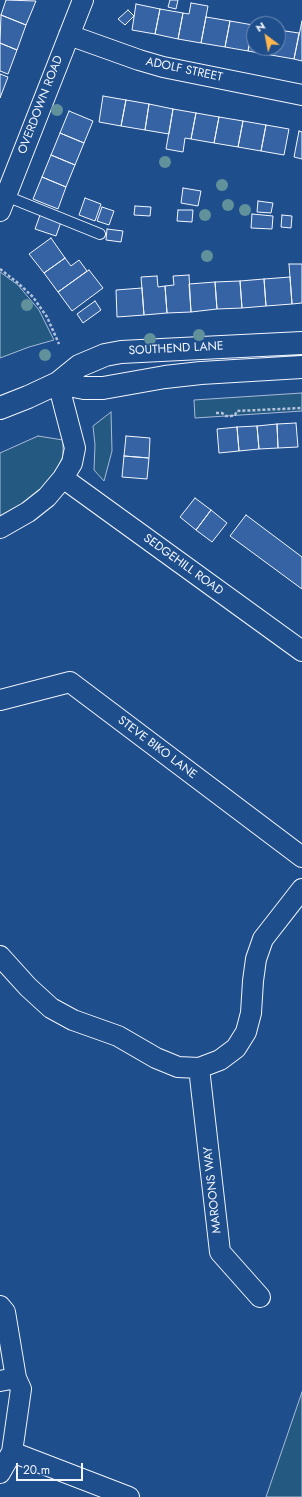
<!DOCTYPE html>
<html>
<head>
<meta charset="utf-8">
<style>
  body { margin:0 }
  #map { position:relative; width:302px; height:1497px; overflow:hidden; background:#1f4e8c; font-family:Jost,sans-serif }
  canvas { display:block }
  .north { position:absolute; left:246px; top:16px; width:40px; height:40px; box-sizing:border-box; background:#1f4e8c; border:1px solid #7391ba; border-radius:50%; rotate:328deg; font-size:11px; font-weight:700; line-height:16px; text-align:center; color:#f2f6ff }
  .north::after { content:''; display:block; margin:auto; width:14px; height:18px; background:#ffb74d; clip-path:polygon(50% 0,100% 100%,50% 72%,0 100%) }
  .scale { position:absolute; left:16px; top:1463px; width:67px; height:18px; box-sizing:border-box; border:2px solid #f2f6ff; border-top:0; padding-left:5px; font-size:12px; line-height:14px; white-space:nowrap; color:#f2f6ff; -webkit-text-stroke:3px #1f4e8c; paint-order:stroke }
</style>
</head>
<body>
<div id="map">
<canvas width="302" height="1497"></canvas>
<div class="north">N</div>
<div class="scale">20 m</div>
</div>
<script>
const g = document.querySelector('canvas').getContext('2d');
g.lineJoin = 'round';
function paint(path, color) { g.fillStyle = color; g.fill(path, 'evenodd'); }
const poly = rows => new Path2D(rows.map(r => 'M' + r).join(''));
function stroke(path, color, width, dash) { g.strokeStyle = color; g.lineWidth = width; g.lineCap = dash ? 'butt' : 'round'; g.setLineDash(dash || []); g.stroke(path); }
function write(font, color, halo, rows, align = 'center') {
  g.font = font + ' Jost,sans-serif'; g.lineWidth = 3; g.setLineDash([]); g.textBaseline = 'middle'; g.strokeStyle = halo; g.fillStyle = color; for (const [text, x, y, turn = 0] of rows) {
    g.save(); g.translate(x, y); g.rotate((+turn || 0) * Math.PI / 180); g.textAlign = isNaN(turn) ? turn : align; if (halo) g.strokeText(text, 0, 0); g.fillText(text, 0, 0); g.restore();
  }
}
const green = poly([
  [0,272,18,285,39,310,54,340,29,347,0,358,0,272],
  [302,393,302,411,195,418,194,400,302,393],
  [111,412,112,451,104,481,94,470,95,445,93,426,111,412],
  [38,436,63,440,63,456,57,469,47,483,24,503,0,517,0,453,38,436],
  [302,1392,302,1497,266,1497,302,1392]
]);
paint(green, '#245a82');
stroke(green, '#a8bbd7', 1);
const building = poly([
  [6,0,36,1,26,25,1,15,6,0],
  [170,0,178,0,176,9,168,7,170,0],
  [191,3,208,6,201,43,178,39,183,13,189,14,191,3],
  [136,4,160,9,155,34,132,30,136,4],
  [160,9,183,13,178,39,155,34,160,9],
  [128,10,134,16,125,25,118,19,128,10],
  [1,15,26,25,17,50,0,43,1,15],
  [206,17,230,21,225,47,201,43,206,17],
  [230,21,253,25,248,51,225,47,230,21],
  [302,21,302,61,294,59,302,21],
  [253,25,254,25,254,48,273,48,271,55,248,51,253,25],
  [278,30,299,33,294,59,271,55,273,48,278,48,278,30],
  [0,43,17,50,8,74,0,71,0,43],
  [0,74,8,77,0,98,0,74],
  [103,96,126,100,121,126,99,122,103,96],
  [126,100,149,104,145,130,121,126,126,100],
  [149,104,173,109,169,134,145,130,149,104],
  [173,109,196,113,191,139,185,138,183,152,166,149,173,109],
  [69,111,93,121,84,143,60,133,69,111],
  [196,113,219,117,214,143,191,139,196,113],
  [219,117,243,121,238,147,214,143,219,117],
  [243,121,266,125,261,151,238,147,243,121],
  [266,125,289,129,284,155,261,151,266,125],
  [299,131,302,132,302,159,294,157,299,131],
  [60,133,84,143,75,165,51,155,60,133],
  [51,155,75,165,66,187,42,177,51,155],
  [42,177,66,187,58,209,33,199,42,177],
  [183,188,201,191,198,206,181,203,183,188],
  [85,198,101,204,95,221,79,215,85,198],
  [258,201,273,203,271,213,257,212,258,201],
  [135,206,151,207,150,216,134,215,135,206],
  [102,207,114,211,109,225,97,221,102,207],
  [178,210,193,210,192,222,177,221,178,210],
  [252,214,273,216,272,229,251,228,252,214],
  [40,215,61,222,56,236,35,229,40,215],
  [282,215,292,216,291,228,281,227,282,215],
  [107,229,123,231,121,242,106,240,107,229],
  [51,238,65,258,44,273,29,254,51,238],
  [65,258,71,266,79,260,87,271,58,292,44,273,65,258],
  [289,264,302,264,302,303,292,304,289,264],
  [89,270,103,288,72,311,58,292,89,270],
  [189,275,191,312,167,313,165,286,174,285,173,276,189,275],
  [157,276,158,287,165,286,167,313,144,315,141,277,157,276],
  [290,277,292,304,266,306,264,279,290,277],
  [264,279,266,306,242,308,240,281,264,279],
  [240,281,242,308,217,309,215,282,240,281],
  [215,282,217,309,191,312,189,284,215,282],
  [142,288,144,315,117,317,116,290,142,288],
  [95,301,101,310,83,323,77,314,95,301],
  [296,423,298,447,278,448,277,424,296,423],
  [277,424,278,448,259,449,257,426,277,424],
  [257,426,259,449,239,451,237,427,257,426],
  [237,427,239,451,219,453,217,429,237,427],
  [126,436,150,438,149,458,124,456,126,436],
  [124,456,149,458,147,479,122,477,124,456],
  [195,498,211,510,196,530,180,517,195,498],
  [211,510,227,523,212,542,196,530,211,510],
  [246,515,302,557,302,589,230,536,246,515]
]);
paint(building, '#3563a3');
stroke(building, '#f2f6ff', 1);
const service = poly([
  [6,196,100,234]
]);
const minor = poly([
  [69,35,139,60,163,67,302,95],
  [0,211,83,0],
  [63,478,302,651],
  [0,528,28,512,47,497,63,478,72,463,75,448,58,383],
  [0,700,70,682,302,857],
  [0,956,28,987,51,1008,73,1020,118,1036,156,1058,178,1067,199,1068,220,1060,236,1048,246,1032,251,1013,253,981,256,959,263,939,302,889],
  [199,1068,220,1252,260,1297],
  [0,1306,5,1312,16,1378,21,1389,12,1452,0,1473],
  [0,1381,16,1378],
  [12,1452,129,1497]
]);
const primary = poly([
  [58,383,84,388,103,388,165,377,201,373,302,367],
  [0,408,28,397,58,383,79,366,105,355,121,352,302,343]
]);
stroke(service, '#f2f6ff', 12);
stroke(minor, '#f2f6ff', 22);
stroke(primary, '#f2f6ff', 24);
stroke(poly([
  [0,269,18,283,33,297,47,317,59,344],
  [216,413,222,413,226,416,231,416,235,415,237,411,302,408]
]), '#b3c4dc', 2.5, [3, 2]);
stroke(service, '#1f4e8c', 10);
stroke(minor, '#1f4e8c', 20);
stroke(primary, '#1f4e8c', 22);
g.fillStyle = '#61919a';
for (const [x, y] of [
  [57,110],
  [165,162],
  [222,185],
  [228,205],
  [245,210],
  [205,215],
  [207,256],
  [27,305],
  [199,335],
  [150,339],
  [45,355]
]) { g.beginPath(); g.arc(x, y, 6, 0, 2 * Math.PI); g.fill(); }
write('12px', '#f2f6ff', '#1f4e8c', [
  ["ADOLF STREET",184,70,12],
  ["OVERDOWN ROAD",41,105,-69],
  ["SOUTHEND LANE",176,349,-3],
  ["SEDGEHILL ROAD",183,565,36],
  ["STEVE BIKO LANE",157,748,37],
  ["MAROONS WAY",213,1190,-96]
]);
</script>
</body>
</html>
